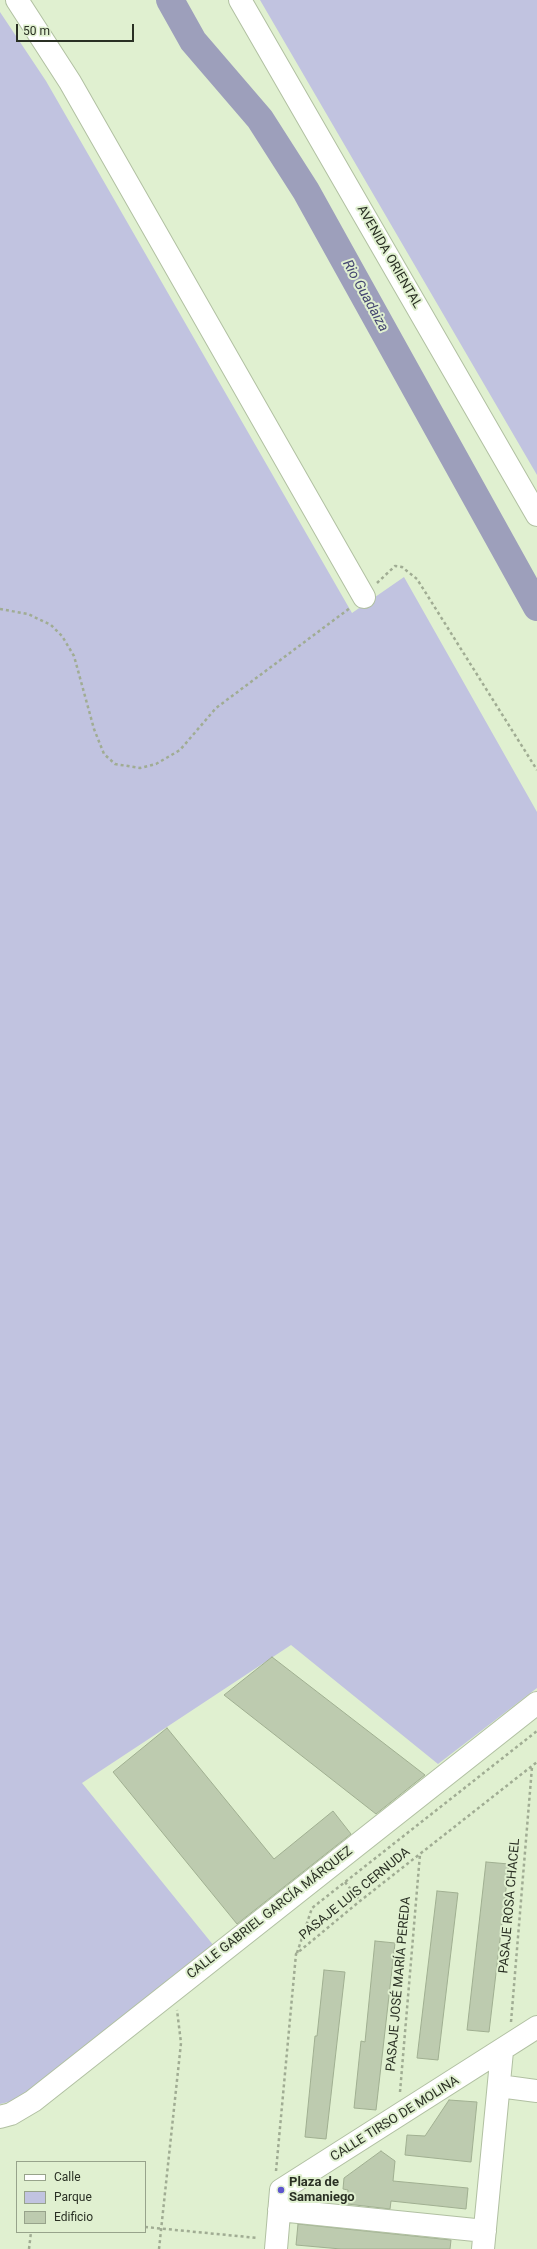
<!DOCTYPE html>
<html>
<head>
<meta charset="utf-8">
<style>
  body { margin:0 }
  #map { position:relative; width:537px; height:2249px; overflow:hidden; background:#e0f0d0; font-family:Roboto,sans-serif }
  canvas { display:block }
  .legend { position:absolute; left:16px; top:2161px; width:130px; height:72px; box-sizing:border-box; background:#e0f0d0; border:1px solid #97a38b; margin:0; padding:5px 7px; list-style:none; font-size:12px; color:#2a3024 }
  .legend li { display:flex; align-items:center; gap:8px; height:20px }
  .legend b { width:20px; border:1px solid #97a38b }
  .scale { position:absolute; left:16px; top:24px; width:118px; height:18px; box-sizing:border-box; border:2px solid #2a3024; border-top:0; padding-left:5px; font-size:12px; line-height:14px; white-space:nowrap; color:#2a3024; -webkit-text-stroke:3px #e0f0d0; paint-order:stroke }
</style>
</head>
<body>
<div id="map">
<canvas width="537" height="2249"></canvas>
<ul class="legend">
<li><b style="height:5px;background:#fff"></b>Calle</li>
<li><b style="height:11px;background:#c1c3e0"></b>Parque</li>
<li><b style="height:11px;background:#bdcbaf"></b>Edificio</li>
</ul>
<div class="scale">50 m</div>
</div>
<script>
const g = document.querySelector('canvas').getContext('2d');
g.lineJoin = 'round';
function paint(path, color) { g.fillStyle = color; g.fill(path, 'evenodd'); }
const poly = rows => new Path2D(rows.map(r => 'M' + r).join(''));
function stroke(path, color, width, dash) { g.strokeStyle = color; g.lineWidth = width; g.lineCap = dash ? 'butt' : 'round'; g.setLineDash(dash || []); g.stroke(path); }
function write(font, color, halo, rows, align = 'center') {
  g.font = font + ' Roboto,sans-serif'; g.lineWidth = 4; g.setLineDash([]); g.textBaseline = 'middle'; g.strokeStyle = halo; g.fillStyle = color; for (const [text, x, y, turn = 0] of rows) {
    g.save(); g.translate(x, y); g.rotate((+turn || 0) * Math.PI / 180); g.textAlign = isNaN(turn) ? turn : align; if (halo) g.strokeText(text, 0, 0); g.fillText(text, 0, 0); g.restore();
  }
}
paint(poly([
  [260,0,537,0,537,475],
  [0,12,46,81,352,613,404,577,537,812,537,1688,438,1764,291,1645,82,1783,214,1946,17,2100,0,2104]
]), '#c1c3e0');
stroke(poly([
  [170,0,193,41,260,119,306,191,537,607]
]), '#9d9fbb', 28);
const building = poly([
  [272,1657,425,1775,376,1814,224,1695,272,1657],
  [167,1728,274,1859,333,1811,351,1834,237,1924,113,1772,167,1728],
  [486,1862,509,1864,489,2032,467,2030,486,1862],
  [437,1891,458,1893,438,2060,417,2058,437,1891],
  [375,1941,395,1943,376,2110,354,2108,361,2041,365,2042,375,1941],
  [324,1970,345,1972,326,2139,305,2137,315,2036,317,2036,324,1970],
  [449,2100,477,2102,471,2162,405,2155,407,2135,425,2136,449,2100],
  [381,2151,395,2161,393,2181,468,2188,466,2209,391,2201,390,2209,347,2204,348,2190,343,2189,344,2178,381,2151],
  [298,2224,451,2240,450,2249,341,2249,296,2245,298,2224]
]);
paint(building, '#bdcbaf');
stroke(building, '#a0af91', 1);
const minor = poly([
  [17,0,70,82,364,597],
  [240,0,537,515],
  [499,2086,537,2091],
  [0,2117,11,2114,33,2101,537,1703],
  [279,2210,485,2231],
  [276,2249,281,2190,537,2027],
  [483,2249,502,2051]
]);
stroke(minor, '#b1c0a2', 24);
stroke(poly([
  [377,583,395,566,402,567,417,579,537,770],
  [0,609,28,614,51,625,62,636,74,656,94,729,104,754,115,764,140,768,156,764,180,750,216,708,350,608],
  [345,1882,360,1901],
  [297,1953,312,1908,537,1731],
  [511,2022,532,1767],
  [400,2092,420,1854],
  [276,2171,296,1954,360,1901,537,1762],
  [145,2227,258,2238],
  [29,2249,31,2232],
  [159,2249,181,2043,177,2010]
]), '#a0ac93', 2.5, [3, 3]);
stroke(minor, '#fff', 22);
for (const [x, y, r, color] of [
  [281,2190,4,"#5e55ce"]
]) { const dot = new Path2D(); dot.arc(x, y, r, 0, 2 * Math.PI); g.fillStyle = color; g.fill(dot); stroke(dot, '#e0f0d0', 1.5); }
write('13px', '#2a3024', '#e0f0d0', [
  ["AVENIDA ORIENTAL",389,257,60],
  ["PASAJE LUIS CERNUDA",355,1894,-39],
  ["PASAJE ROSA CHACEL",510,1906,-85],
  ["CALLE GABRIEL GARCÍA MÁRQUEZ",270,1913,-38],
  ["PASAJE JOSÉ MARÍA PEREDA",399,1984,-85],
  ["CALLE TIRSO DE MOLINA",395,2119,-32]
]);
write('bold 13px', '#2a3024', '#e0f0d0', [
  ["Plaza de",289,2183],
  ["Samaniego",289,2198]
], 'left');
write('italic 14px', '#454671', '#e0f0d0', [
  ["Rio Guadaiza",365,296,61]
]);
</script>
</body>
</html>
